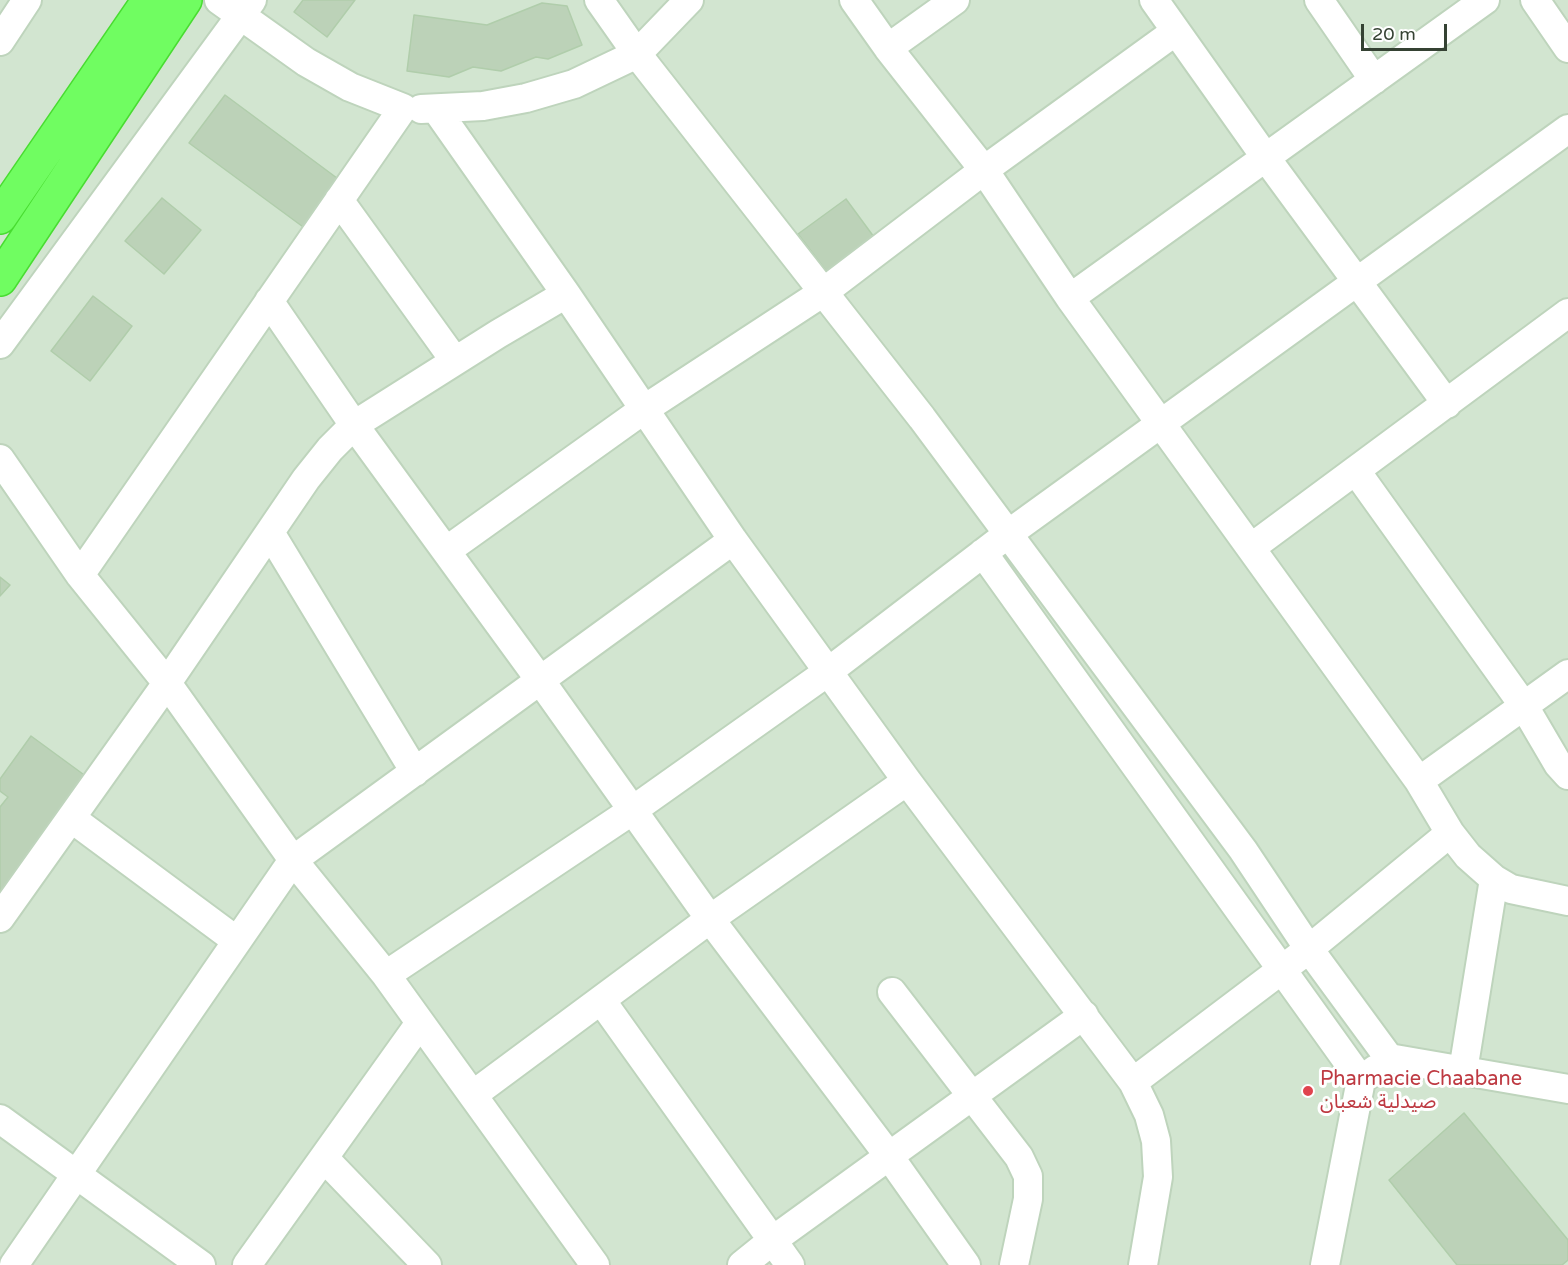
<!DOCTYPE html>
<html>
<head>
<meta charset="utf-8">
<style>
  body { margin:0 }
  #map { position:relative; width:1568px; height:1265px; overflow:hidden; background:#e3f1e2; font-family:"Varela Round",sans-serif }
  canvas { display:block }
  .scale { position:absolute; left:1361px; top:24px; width:86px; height:27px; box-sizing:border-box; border:3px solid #354233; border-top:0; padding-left:8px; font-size:18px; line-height:21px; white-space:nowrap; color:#354233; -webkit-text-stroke:4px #fff; paint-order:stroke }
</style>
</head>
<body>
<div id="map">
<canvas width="1568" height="1265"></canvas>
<div class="scale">20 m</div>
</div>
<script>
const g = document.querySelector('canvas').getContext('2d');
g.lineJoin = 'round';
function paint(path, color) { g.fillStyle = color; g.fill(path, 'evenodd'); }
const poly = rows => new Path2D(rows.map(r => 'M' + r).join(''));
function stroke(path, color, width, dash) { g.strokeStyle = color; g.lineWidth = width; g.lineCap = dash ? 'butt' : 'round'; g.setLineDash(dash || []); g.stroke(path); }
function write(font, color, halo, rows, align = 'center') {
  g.font = font + ' "Varela Round","Noto Sans Arabic",sans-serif'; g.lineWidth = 6; g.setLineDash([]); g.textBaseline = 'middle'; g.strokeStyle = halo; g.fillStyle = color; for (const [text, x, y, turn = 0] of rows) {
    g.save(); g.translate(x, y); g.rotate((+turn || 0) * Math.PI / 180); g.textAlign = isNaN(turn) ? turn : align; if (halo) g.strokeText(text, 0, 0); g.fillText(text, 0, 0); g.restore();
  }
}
paint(poly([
  [0,0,1568,0,1568,1265,0,1265]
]), '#d2e5d0');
const building = poly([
  [303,0,355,0,327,37,294,12,303,0],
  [542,3,567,6,582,45,548,59,536,57,501,71,473,67,449,77,407,71,414,15,487,25,542,3],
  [225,95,345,184,310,232,189,143,225,95],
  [162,198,201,230,164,274,125,241,162,198],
  [846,199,874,237,827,272,798,234,846,199],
  [93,296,132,326,90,381,51,351,93,296],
  [0,577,10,585,0,596,0,577],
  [31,736,87,777,0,896,0,807,8,797,0,791,0,779,31,736],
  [1464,1113,1568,1240,1568,1260,1562,1265,1457,1265,1389,1180,1464,1113]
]);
paint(building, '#bcd2b8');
stroke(building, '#b0cdab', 1.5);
const minor = poly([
  [599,0,637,54,922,418,1243,850,1309,949,1389,1058,1568,1089],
  [854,0,888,48,984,170,1070,298,1419,781,1450,833],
  [1154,0,1266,158,1447,404],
  [1319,0,1374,80],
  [1535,0,1568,48],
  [0,41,27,0],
  [888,48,955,0],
  [421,109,483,106,526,98,574,84,637,54,689,0],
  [436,109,566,294,733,540,907,781,1133,1082,1149,1115,1156,1141,1158,1177,1143,1265],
  [339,200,455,361],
  [1070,298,1485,0],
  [269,301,354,425,540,680,710,919,889,1156,966,1265],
  [0,344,252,0],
  [0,459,80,575,167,683,293,860,386,975,595,1265],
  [1356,471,1524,706,1558,764,1568,775],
  [271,534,415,772],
  [1252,547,1568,313],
  [446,551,643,410,825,291,984,170,1176,31],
  [983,553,1361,1080],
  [80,575,403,108,350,87,306,62,219,0],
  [1419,781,1568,674],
  [71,818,237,941],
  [0,918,167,683,306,479,330,449,354,425,498,334,566,294],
  [386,975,633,810,829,671,1008,534,1568,129],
  [892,992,1019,1157,1028,1176,1028,1199,1014,1265],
  [601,1000,790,1265],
  [1463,1071,1494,879],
  [1133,1082,1309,949,1450,833,1468,856,1494,879,1511,889,1568,901],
  [474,1094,710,919,907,781],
  [0,1119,201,1265],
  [324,1158,427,1265],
  [14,1265,293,860,733,540],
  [247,1265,420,1023],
  [742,1265,773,1240,1084,1015],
  [1325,1265,1361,1080,1376,1069]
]);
const highway = poly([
  [0,217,149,0],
  [0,279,185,0]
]);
stroke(minor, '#bed4bc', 32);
stroke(highway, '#48dc31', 36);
stroke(minor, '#fff', 28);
stroke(highway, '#70fd61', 33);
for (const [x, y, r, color] of [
  [1308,1091,6,"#e0444e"]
]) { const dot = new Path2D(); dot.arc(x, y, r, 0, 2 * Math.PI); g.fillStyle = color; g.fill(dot); stroke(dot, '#fff', 2); }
write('20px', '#be3a42', '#fff', [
  ["Pharmacie Chaabane",1320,1080],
  ["صيدلية شعبان",1320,1103]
], 'left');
</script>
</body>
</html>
